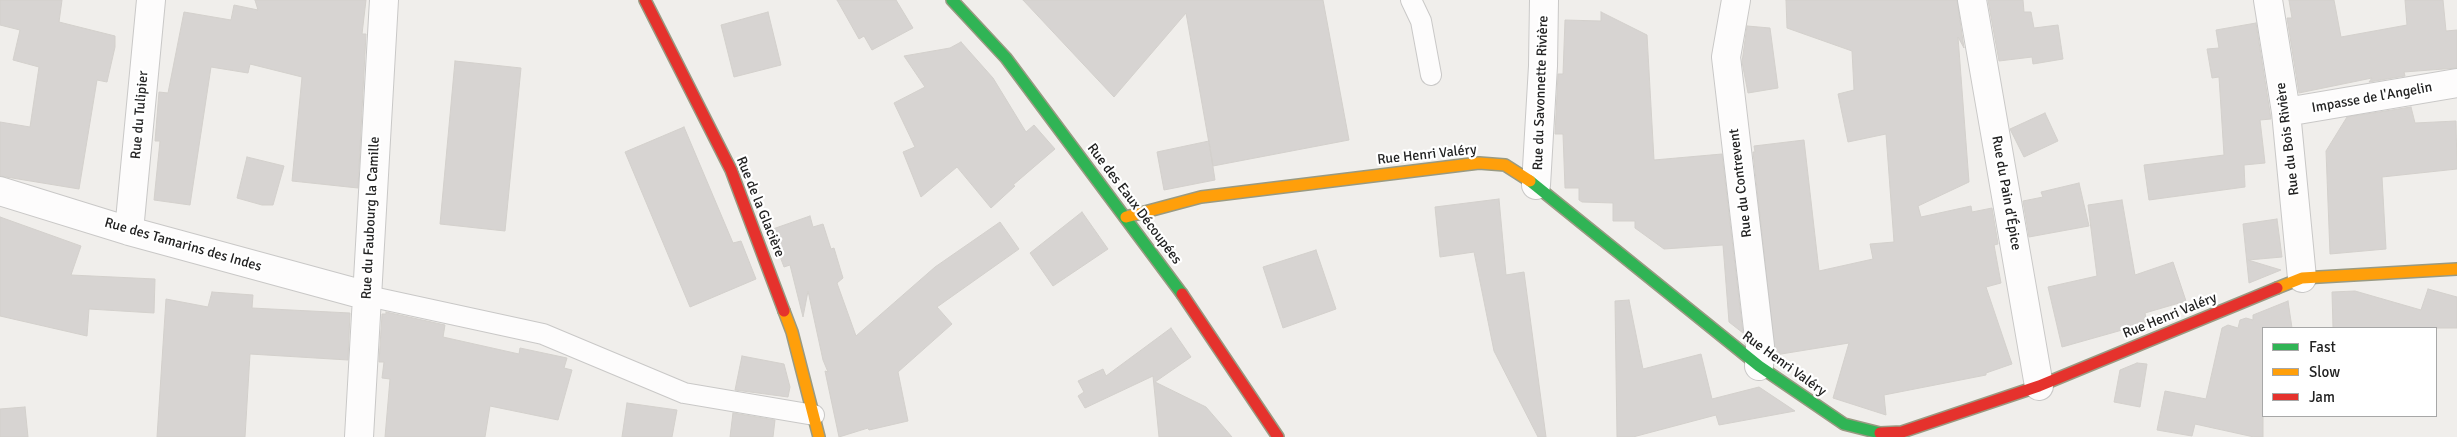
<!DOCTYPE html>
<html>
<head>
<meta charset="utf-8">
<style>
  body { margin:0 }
  #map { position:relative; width:2457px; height:437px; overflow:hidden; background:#f0eeeb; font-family:Signika,sans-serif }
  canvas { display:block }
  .legend { position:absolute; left:2262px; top:327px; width:175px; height:90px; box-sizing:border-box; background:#fff; border:1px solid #a7a7a7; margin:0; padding:6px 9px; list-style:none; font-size:15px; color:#222 }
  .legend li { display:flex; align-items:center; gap:10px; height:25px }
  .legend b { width:25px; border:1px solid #a7a7a7 }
</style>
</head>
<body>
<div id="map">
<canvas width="2457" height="437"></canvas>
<ul class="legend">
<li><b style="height:6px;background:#30b455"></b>Fast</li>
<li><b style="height:6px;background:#ff9f0a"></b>Slow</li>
<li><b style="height:6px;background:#e5322d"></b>Jam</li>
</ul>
</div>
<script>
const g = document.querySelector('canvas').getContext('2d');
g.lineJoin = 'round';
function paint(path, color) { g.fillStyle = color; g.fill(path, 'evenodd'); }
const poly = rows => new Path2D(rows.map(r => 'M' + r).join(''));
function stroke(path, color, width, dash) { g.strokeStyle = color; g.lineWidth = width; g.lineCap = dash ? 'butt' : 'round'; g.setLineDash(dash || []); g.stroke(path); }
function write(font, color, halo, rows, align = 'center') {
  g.font = font + ' Signika,sans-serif'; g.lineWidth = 4.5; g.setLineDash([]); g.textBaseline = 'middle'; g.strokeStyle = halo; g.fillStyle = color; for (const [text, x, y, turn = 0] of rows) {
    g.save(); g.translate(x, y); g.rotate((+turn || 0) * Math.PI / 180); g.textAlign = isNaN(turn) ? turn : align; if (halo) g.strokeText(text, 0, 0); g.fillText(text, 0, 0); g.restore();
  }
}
const building = poly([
  [0,0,62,0,59,22,115,36,115,47,107,82,97,80,79,189,0,176,0,122,30,127,39,67,13,60,20,30,0,25,0,0],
  [255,0,366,0,362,34,366,34,358,188,292,181,302,77,250,64,248,73,211,67,190,205,154,200,160,141,155,141,159,92,168,93,184,12,231,20,234,5,258,10,255,0],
  [837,0,896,0,913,28,872,50,864,36,859,39,837,0],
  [1023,0,1323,0,1349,140,1213,166,1186,13,1114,97,1023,0],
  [1786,0,1957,0,1964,48,1958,37,1969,182,1918,206,1921,217,1971,206,1972,212,1992,208,1998,244,1994,245,2001,283,1986,287,2012,364,1986,373,1986,375,1884,395,1886,415,1833,398,1849,343,1775,355,1753,152,1755,152,1754,146,1804,140,1819,271,1873,259,1870,244,1894,242,1886,134,1848,142,1838,94,1854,90,1852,51,1787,28,1786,0],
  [1988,0,2023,0,2024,12,2031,12,2034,28,2058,25,2063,59,2033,64,2032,57,1999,61,1988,0],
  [2289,0,2334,0,2341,37,2407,25,2405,0,2443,0,2446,31,2457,30,2457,68,2404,72,2405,76,2369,82,2372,78,2299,93,2287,18,2292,18,2289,0],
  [768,12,781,65,734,77,721,25,768,12],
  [1601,12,1647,35,1654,160,1722,154,1743,333,1729,322,1723,245,1664,249,1635,228,1635,221,1613,221,1613,203,1582,202,1579,200,1579,188,1565,188,1563,134,1555,134,1558,74,1563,74,1565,20,1601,21,1601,12],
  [2256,23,2271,119,2260,120,2265,163,2244,165,2245,187,2149,200,2144,165,2224,155,2219,77,2212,78,2207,49,2219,48,2216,30,2256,23],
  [1747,26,1770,28,1778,88,1748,93,1742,62,1747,26],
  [961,42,993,78,1026,132,1034,125,1055,149,1013,185,1015,186,991,208,957,167,921,197,903,152,915,147,894,103,925,87,904,56,950,48,961,42],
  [455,61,521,68,505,231,440,224,455,61],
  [2411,107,2415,123,2456,121,2457,169,2382,177,2386,249,2330,254,2326,151,2347,117,2411,107],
  [2045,113,2058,141,2024,157,2010,129,2045,113],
  [684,127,733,243,741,241,756,279,690,307,625,152,684,127],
  [1209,141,1215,180,1164,190,1157,152,1209,141],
  [247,157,284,166,273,205,262,205,237,198,247,157],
  [2079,183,2089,226,2029,237,2023,201,2043,197,2041,192,2079,183],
  [1499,199,1506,275,1524,272,1546,437,1538,437,1494,351,1474,252,1440,257,1435,207,1499,199],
  [2122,200,2135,275,2173,262,2186,301,2145,313,2147,323,2062,347,2048,287,2097,276,2088,205,2122,200],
  [1082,212,1108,249,1053,286,1030,253,1082,212],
  [810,216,813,227,823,224,831,249,834,248,843,278,837,283,856,336,935,267,1000,222,1019,249,937,307,952,324,898,372,908,421,869,430,868,428,839,437,825,371,828,372,823,360,808,291,803,317,790,265,784,267,770,230,810,216],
  [0,217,81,246,71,275,155,279,154,313,89,309,87,336,0,316,0,217],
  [2277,219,2282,257,2248,260,2281,270,2249,283,2243,224,2277,219],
  [1316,250,1336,309,1283,328,1263,267,1316,250],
  [2428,289,2457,297,2457,328,2333,328,2332,292,2355,291,2421,310,2428,289],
  [212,292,253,295,252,308,350,313,348,360,250,354,245,437,157,437,166,299,208,307,212,292],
  [1629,300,1643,369,1701,354,1712,399,1759,387,1795,411,1719,425,1716,415,1633,437,1617,437,1615,301,1629,300],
  [2288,301,2292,328,2263,328,2263,437,2254,437,2195,424,2192,436,2157,430,2165,391,2206,399,2222,328,2228,325,2238,328,2240,320,2246,318,2253,320,2253,315,2288,301],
  [386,312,445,325,443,337,519,354,520,348,567,358,564,368,572,370,558,420,490,406,485,437,385,437,390,379,382,378,384,362,379,362,382,314,386,314,386,312],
  [1171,328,1191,357,1155,382,1206,407,1232,437,1159,437,1153,376,1085,408,1078,396,1084,392,1078,381,1103,369,1106,376,1171,328],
  [742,356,784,364,790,387,788,397,735,390,742,356],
  [2137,363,2147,364,2140,407,2114,402,2120,370,2137,363],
  [627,403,677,410,672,437,622,437,627,403],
  [25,407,28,437,0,437,0,409,25,407],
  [733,413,775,420,773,437,730,437,733,413]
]);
paint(building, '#d7d4d2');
stroke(building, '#d3d0cc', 1);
const lane = poly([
  [1411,0,1421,21,1431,75],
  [368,296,543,334,684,393,814,415]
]);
const street = poly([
  [1736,0,1726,57,1760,346,1759,366],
  [1972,0,2039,386],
  [2268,0,2286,112,2302,278],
  [2286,112,2457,83],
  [1536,185,1543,66,1544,0],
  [0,191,129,231,368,296],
  [129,231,151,0],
  [359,437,384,0]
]);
const fast = poly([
  [952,0,1006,58,1182,294],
  [1530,181,1759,366,1844,424,1880,433]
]);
const slow = poly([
  [1126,217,1201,197,1479,163,1505,165,1530,181],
  [2277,288,2302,278,2457,269],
  [784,311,792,332,819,437]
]);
const jam = poly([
  [645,0,731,170,784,311],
  [1182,294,1278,437],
  [1880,433,1902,432,2039,386,2277,288]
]);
stroke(lane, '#c9c8c7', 22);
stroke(street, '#c9c8c7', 30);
stroke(fast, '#999a82', 14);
stroke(slow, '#999a82', 14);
stroke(jam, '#999a82', 14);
stroke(lane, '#fdfcfc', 20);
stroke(street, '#fdfcfc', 28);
stroke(fast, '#30b455', 11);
stroke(slow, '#ff9f0a', 11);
stroke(jam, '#e5322d', 11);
write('14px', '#222', '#fff', [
  ["Rue du Savonnette Rivière",1541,93,-88],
  ["Impasse de l'Angelin",2372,98,-10],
  ["Rue du Tulipier",140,115,-85],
  ["Rue du Bois Rivière",2288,139,-97],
  ["Rue Henri Valéry",1427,155,-6],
  ["Rue du Contrevent",1741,183,-97],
  ["Rue du Pain d'Épice",2006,193,80],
  ["Rue des Eaux Découpées",1134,204,53],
  ["Rue de la Glacière",760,207,68],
  ["Rue du Faubourg la Camille",371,218,-87],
  ["Rue des Tamarins des Indes",183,245,16],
  ["Rue Henri Valéry",2170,316,-22],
  ["Rue Henri Valéry",1784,364,36]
]);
</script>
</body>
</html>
